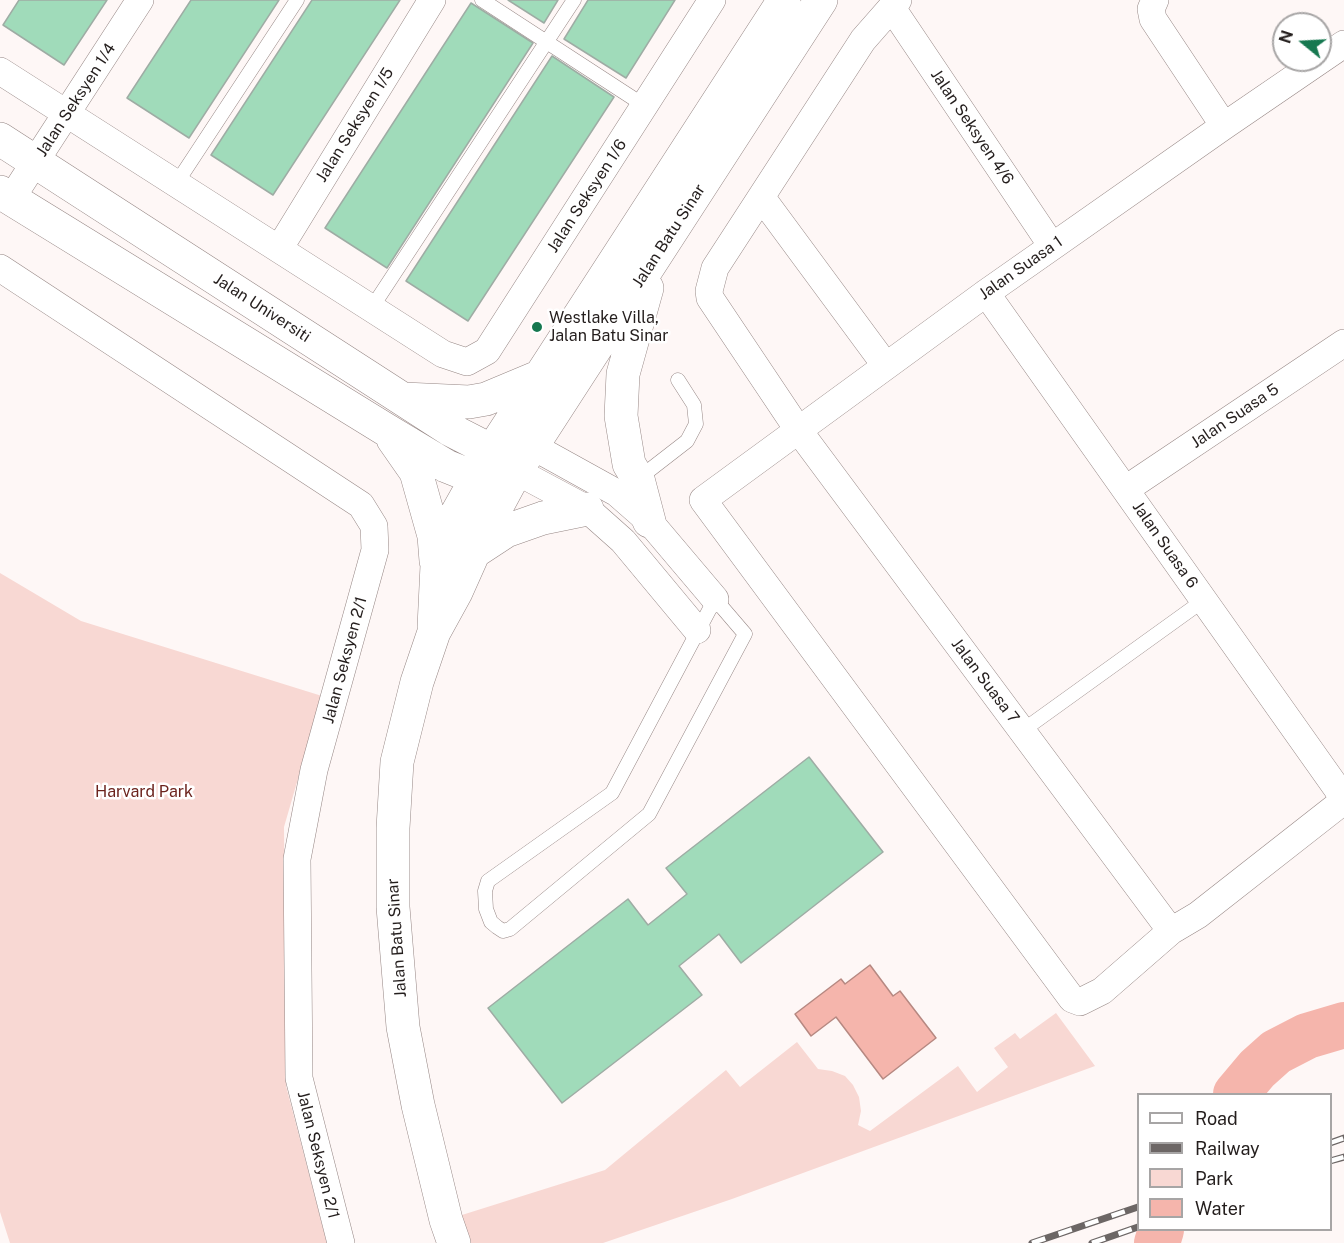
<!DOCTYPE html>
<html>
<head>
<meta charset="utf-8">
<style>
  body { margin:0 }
  #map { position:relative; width:1344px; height:1243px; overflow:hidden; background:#fef7f6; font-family:"Public Sans",sans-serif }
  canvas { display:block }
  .legend { position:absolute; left:1137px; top:1093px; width:195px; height:138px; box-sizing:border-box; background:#fff; border:2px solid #a7a5a5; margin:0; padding:8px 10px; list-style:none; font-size:18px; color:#241e1d }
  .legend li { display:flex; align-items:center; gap:12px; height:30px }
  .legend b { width:30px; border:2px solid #a7a5a5 }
  .north { position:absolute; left:1272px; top:12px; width:60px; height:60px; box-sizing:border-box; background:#fff; border:2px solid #a7a5a5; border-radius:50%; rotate:288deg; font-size:16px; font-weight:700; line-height:24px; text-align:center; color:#241e1d }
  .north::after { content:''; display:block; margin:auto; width:21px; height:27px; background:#167850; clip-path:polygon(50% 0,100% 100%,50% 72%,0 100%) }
</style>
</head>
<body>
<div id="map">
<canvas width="1344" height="1243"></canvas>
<ul class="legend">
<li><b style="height:8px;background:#fff"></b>Road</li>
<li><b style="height:8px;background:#6c6665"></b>Railway</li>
<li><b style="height:16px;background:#f8d8d3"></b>Park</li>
<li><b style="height:16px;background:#f5b5ac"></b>Water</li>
</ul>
<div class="north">N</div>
</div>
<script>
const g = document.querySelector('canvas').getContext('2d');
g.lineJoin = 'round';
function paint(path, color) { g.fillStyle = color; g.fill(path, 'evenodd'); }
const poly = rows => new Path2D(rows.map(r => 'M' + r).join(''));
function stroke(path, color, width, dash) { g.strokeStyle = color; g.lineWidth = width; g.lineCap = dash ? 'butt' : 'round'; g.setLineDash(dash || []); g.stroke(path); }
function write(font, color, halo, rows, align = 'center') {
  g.font = font + ' "Public Sans",sans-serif'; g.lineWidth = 5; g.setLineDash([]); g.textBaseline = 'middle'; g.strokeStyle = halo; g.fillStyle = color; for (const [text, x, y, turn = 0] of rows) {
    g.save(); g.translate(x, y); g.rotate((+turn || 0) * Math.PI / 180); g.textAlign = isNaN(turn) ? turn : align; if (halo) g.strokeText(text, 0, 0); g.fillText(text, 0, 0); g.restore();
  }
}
paint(poly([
  [0,573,81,621,322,696,284,827,286,1086,327,1243,10,1243,0,1212],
  [1056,1013,1095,1066,732,1199,603,1243,454,1243,446,1220,605,1170,726,1070,740,1087,797,1042,818,1069,832,1071,845,1076,853,1085,859,1097,861,1111,858,1125,870,1131,958,1066,977,1092,1008,1067,994,1048,1015,1033,1020,1039]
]), '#f8d8d3');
const water = poly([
  [870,965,893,996,900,991,936,1038,883,1079,836,1017,811,1036,795,1014,841,979,845,984,870,965]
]);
paint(water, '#f5b5ac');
stroke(water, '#b68881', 1.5);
stroke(poly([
  [1236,1094,1257,1069,1276,1052,1307,1036,1344,1025],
  [1157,1243,1161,1230]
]), '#f5b5ac', 46);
const building = poly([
  [19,0,107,0,64,65,3,25,19,0],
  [191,0,279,0,189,138,127,98,191,0],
  [312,0,400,0,273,195,211,155,312,0],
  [508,0,558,0,544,23,508,0],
  [588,0,675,0,626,78,564,39,588,0],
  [471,3,533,43,387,268,325,228,471,3],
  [552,56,614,97,468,321,406,281,552,56],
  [809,757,883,852,741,963,719,934,679,966,702,995,562,1103,488,1008,628,899,648,925,687,894,666,868,809,757]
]);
paint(building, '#a0dbba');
stroke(building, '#9eaca4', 1.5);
const service = poly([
  [482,0,645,106],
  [176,184,297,0],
  [371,309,574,0],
  [638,479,687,441,696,424,694,405,678,380],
  [715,599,745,634,649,814,510,929,503,931,497,927,491,922,486,909,485,891,488,881,612,793,715,599],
  [1022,731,1204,600]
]);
const minor = poly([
  [898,0,863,40,715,268,709,291,710,298,799,431,1171,931],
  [1155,0,1151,9,1153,19,1224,126],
  [892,8,1052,246],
  [0,71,443,354,467,362,487,351,712,0],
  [762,198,886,366],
  [11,199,140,0],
  [279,249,432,0],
  [0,268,361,505,374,526,375,550,314,770,297,859,299,1078,341,1243],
  [986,293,1338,790,1341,798,1337,806,1198,915,1171,931,1102,991,1080,1002,1072,999,703,500,986,293,1224,126,1344,44],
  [514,448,532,446,617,493,649,521,715,599],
  [495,475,516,471,587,509,623,541,697,630],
  [1126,489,1344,343]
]);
const tertiary = poly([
  [0,139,449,429,492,451],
  [0,192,388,431,446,466,476,478],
  [647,288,623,374,621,416,629,464,638,479,649,521],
  [404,399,469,402,486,399,541,376],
  [393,439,416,472,434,536,436,561],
  [474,552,506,531,543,518,587,509],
  [434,627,437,565,452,522,492,451,784,0],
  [454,1243,446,1220,418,1105,403,1027,393,907,393,828,397,762,417,682,434,632,456,592,481,536,516,471,821,0]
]);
stroke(service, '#968785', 15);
stroke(minor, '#968785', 28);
stroke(tertiary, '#968785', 34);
stroke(service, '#fff', 14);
stroke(minor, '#fff', 27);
stroke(tertiary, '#fff', 33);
const rail = poly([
  [1330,1143,1344,1138],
  [1330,1161,1344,1157],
  [1032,1243,1138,1207],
  [1092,1243,1138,1227]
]);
stroke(rail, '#6c6665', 7);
stroke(rail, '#fff', 4.5, [14]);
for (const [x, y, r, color] of [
  [537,327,6,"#167850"]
]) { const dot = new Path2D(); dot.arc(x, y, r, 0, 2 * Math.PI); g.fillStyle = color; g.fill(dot); stroke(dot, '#fff', 2); }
write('16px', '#241e1d', '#fff', [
  ["Jalan Seksyen 1/4",76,100,-57],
  ["Jalan Seksyen 1/5",355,125,-58],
  ["Jalan Seksyen 4/6",972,127,56],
  ["Jalan Seksyen 1/6",587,196,-57],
  ["Jalan Batu Sinar",669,236,-57],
  ["Jalan Suasa 1",1021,268,-35],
  ["Jalan Universiti",262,308,33],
  ["Jalan Suasa 5",1235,416,-34],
  ["Jalan Suasa 6",1165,545,55],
  ["Jalan Seksyen 2/1",345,660,-75],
  ["Jalan Suasa 7",985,681,53],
  ["Jalan Batu Sinar",397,938,-94],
  ["Jalan Seksyen 2/1",318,1155,76]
]);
write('16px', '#241e1d', '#fff', [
  ["Westlake Villa,",549,318],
  ["Jalan Batu Sinar",549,336]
], 'left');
write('16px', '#6c231d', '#fff', [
  ["Harvard Park",144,792]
]);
</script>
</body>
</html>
